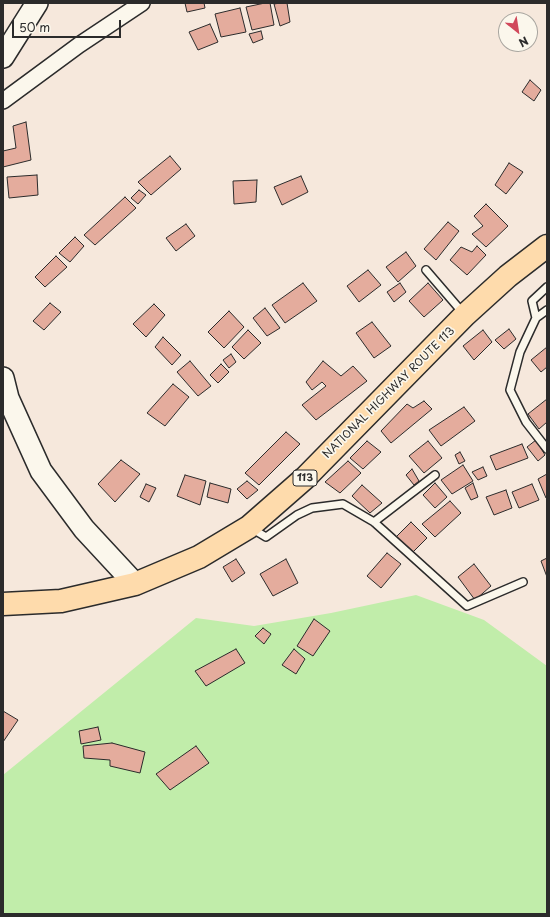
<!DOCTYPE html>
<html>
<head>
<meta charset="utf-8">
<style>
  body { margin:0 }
  #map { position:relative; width:550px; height:917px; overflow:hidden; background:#f6e8dc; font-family:"Playpen Sans",sans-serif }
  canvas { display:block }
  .frame { position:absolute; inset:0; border:4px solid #2b2b2b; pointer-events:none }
  .north { position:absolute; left:498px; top:12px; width:40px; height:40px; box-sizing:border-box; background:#fbf7ec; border:1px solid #a8a59f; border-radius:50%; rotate:150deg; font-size:11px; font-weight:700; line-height:16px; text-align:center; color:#2b2b2b }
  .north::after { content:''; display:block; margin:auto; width:14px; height:18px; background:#d1495b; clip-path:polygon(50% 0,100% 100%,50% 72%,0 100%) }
  .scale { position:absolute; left:12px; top:20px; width:109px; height:18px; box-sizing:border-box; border:2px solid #2b2b2b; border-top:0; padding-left:5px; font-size:12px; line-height:14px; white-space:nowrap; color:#2b2b2b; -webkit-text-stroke:3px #fbf7ec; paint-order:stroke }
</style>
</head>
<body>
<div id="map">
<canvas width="550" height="917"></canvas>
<div class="frame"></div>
<div class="north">N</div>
<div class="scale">50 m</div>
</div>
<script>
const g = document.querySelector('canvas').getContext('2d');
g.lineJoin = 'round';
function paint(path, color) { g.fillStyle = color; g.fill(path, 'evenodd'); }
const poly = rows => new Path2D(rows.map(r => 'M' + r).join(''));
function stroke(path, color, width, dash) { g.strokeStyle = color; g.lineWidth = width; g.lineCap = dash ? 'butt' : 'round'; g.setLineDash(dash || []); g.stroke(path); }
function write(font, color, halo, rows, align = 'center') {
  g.font = font + ' "Playpen Sans",sans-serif'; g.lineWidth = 3.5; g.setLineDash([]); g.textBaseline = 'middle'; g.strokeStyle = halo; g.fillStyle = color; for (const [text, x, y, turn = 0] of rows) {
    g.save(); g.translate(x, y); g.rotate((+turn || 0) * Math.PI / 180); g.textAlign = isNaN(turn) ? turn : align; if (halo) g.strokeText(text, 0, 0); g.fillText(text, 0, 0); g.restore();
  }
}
paint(poly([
  [416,595,484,620,547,666,547,914,3,914,3,775,196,618,254,626,331,613]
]), '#c1edaa');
const building = poly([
  [185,3,204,3,205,8,187,12,185,3],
  [265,3,270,3,274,25,252,30,246,7,265,3],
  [280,3,287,3,290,22,280,26,274,4,280,3],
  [240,8,246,32,221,37,215,14,240,8],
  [210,24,218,42,198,50,189,32,210,24],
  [261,31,263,39,253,43,249,34,261,31],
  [530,80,541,90,534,101,522,92,530,80],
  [26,122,31,160,3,167,3,151,16,148,13,126,26,122],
  [170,156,181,169,151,195,138,182,170,156],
  [509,163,523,172,506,194,495,185,509,163],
  [37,175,38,195,9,198,7,177,37,175],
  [301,176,308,192,282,205,274,187,301,176],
  [257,180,256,202,234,204,233,181,257,180],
  [139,190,146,195,138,204,131,198,139,190],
  [125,197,136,208,95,245,84,235,125,197],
  [486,204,508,226,486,247,472,234,483,226,474,216,486,204],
  [448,222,459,231,436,260,424,249,448,222],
  [186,224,195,236,176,251,166,238,186,224],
  [75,237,84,246,70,262,59,253,75,237],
  [477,246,486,255,467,275,450,260,461,247,472,252,477,246],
  [406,252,416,266,398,282,386,267,406,252],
  [56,256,67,267,45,287,35,277,56,256],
  [368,270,381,285,359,302,347,286,368,270],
  [303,283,317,301,285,323,272,305,303,283],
  [400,283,406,292,394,302,387,292,400,283],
  [428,283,443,300,424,317,409,301,428,283],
  [50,303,61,312,44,330,33,321,50,303],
  [154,304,165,315,146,337,133,324,154,304],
  [265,308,280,328,267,336,253,318,265,308],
  [229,311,244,327,224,348,208,332,229,311],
  [372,322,391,346,374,358,356,333,372,322],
  [509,329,516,339,504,349,495,340,509,329],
  [248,330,261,343,244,359,232,347,248,330],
  [483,330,492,342,474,360,463,346,483,330],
  [163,337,181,355,172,365,155,347,163,337],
  [547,347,547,367,541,372,531,360,547,347],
  [231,354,236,362,229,368,223,360,231,354],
  [190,361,211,386,198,396,177,372,190,361],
  [323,361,341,376,353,366,367,381,316,420,302,405,326,386,322,382,312,390,306,382,323,361],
  [221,364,229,372,218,383,210,375,221,364],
  [173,384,189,397,165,426,147,413,173,384],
  [547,399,547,422,539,429,528,414,547,399],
  [424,401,432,409,391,443,381,431,407,404,413,408,424,401],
  [464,407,475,421,441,446,429,430,464,407],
  [286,432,300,444,259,485,245,473,286,432],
  [536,440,545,455,538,461,527,447,536,440],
  [367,441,381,452,363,469,350,458,367,441],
  [428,441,442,458,424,473,409,456,428,441],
  [522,444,528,458,496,470,490,456,522,444],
  [460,452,465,461,459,464,455,455,460,452],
  [121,460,140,474,115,502,98,484,121,460],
  [348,461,361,473,340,493,325,482,348,461],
  [463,465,473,481,452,494,441,480,463,465],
  [483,467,487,476,478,480,472,472,483,467],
  [412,469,419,481,414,485,406,475,412,469],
  [547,474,547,497,546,498,538,479,547,474],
  [185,475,206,481,200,505,177,496,185,475],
  [247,481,258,490,247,499,237,489,247,481],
  [210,483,231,489,228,503,207,497,210,483],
  [435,483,447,497,435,508,423,495,435,483],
  [473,483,478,497,471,500,465,488,473,483],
  [146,484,156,488,149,502,140,497,146,484],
  [532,484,539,500,519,508,512,492,532,484],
  [362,485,382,503,370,513,352,496,362,485],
  [506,490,512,508,494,515,486,497,506,490],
  [450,501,461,513,435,537,422,524,450,501],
  [411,522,427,538,412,553,396,537,411,522],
  [387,553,401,564,381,588,367,576,387,553],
  [547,558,547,577,541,561,547,558],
  [236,559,245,573,232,582,223,567,236,559],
  [286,559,298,583,273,596,260,574,286,559],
  [474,564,491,586,475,600,458,577,474,564],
  [314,619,330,631,313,656,297,646,314,619],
  [263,628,271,634,264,644,255,636,263,628],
  [236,649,245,663,206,686,195,671,236,649],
  [294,649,305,659,296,674,282,665,294,649],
  [3,711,18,720,3,742,3,711],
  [98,727,101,740,81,744,79,731,98,727],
  [112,743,145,752,140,773,110,766,110,760,84,758,83,746,112,743],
  [196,746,209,763,170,790,156,774,196,746]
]);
paint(building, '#e4ac9d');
stroke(building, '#2b2b2b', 1);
const lane = poly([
  [426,270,463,313],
  [547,310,536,318,520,352,510,390,526,422,547,449],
  [536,318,532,301,547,287],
  [374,522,435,475],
  [251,528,266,537,297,515,312,508,343,504,374,522,467,606,523,582]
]);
const street = poly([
  [3,101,79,45,142,3]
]);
const secondary = poly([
  [3,57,37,3],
  [3,378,8,398,41,471,84,529,135,584]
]);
const highway = poly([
  [3,604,61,601,135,584,199,557,249,527,305,478,465,315,508,276,547,246]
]);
stroke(lane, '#2b2b2b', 10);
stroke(street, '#2b2b2b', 18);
stroke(secondary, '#2b2b2b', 24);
stroke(highway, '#2b2b2b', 25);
stroke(lane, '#fbf7ec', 7);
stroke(street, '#fbf7ec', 15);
stroke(secondary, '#fbf7ec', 21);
stroke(highway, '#fedbac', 22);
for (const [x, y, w] of [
  [305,478,24]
]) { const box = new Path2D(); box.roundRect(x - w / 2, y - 8, w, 16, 3); g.fillStyle = '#fbf7ec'; g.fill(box); stroke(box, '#2b2b2b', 1); }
write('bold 10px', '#2b2b2b', null, [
  ["113",305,478]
]);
write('11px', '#2b2b2b', '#fbf7ec', [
  ["NATIONAL HIGHWAY ROUTE 113",389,393,-45]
]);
</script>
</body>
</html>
